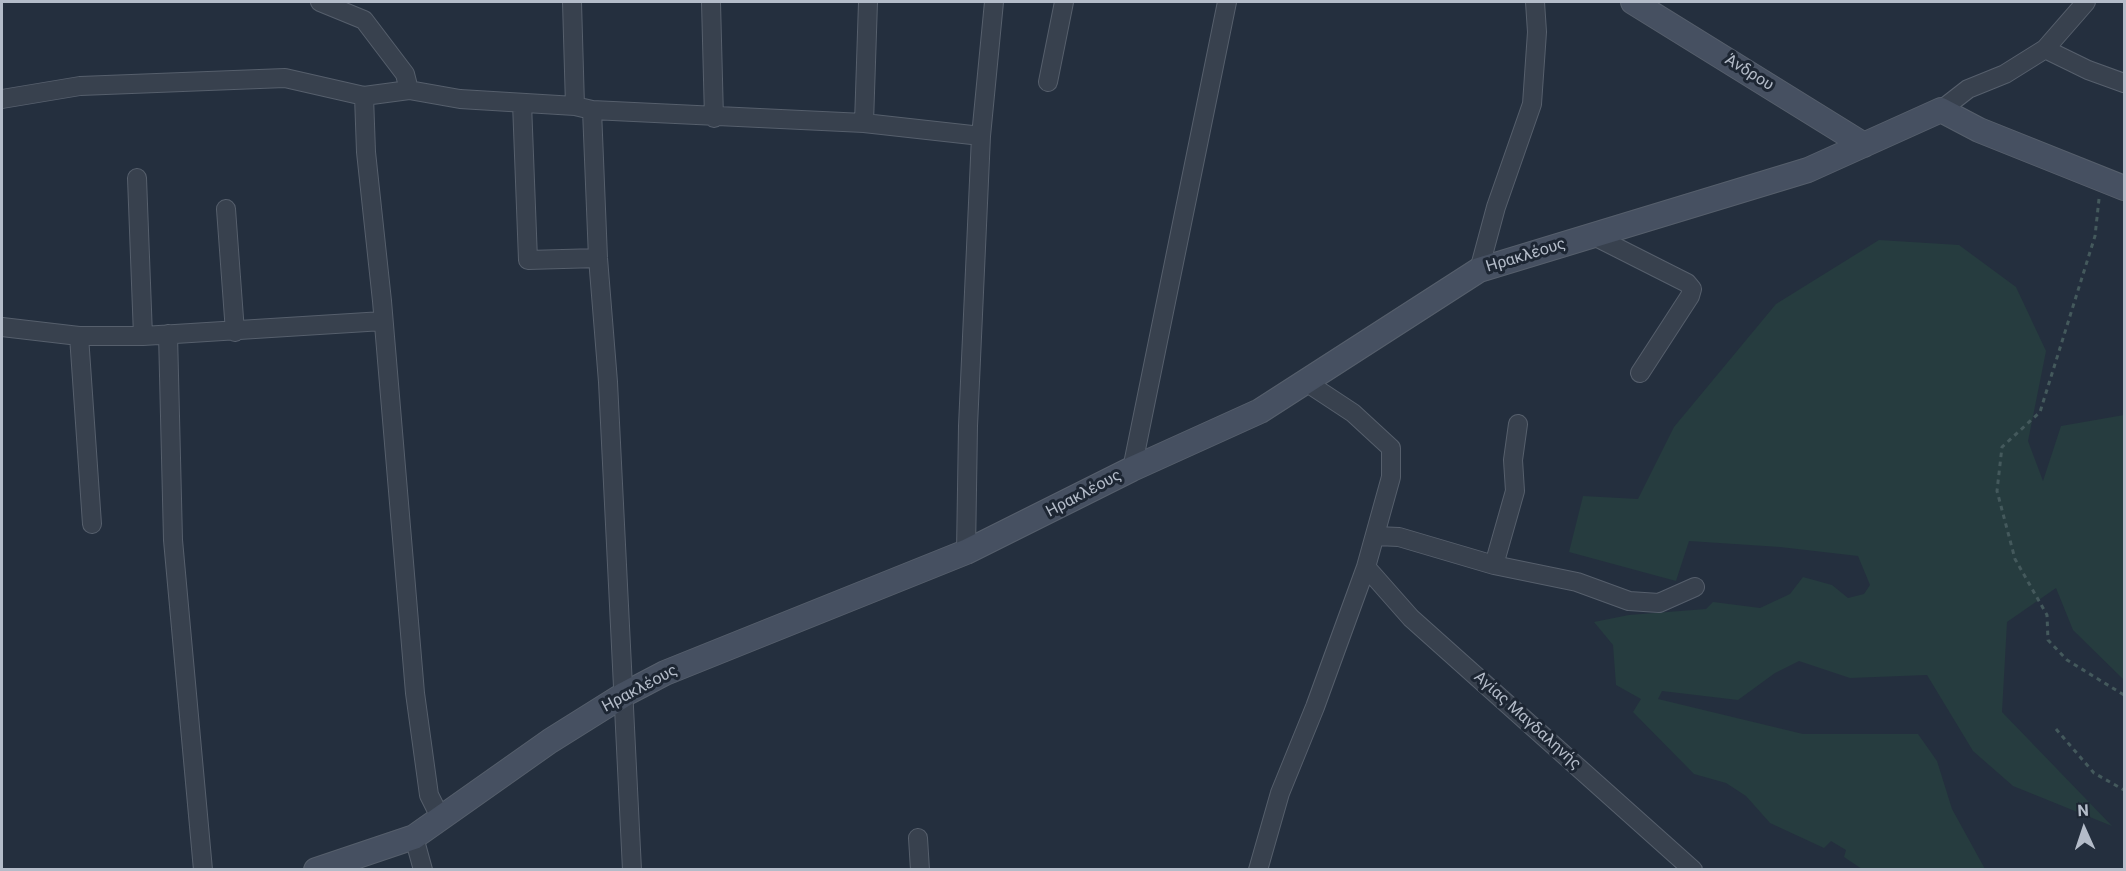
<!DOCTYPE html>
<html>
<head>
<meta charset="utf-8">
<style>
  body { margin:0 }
  #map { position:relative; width:2126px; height:871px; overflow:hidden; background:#242f3e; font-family:Roboto,sans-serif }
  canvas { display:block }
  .frame { position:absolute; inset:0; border:3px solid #b4bcc9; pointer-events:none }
  .north { position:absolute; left:2054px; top:799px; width:60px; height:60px; -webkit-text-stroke:4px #1d2633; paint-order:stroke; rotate:357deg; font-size:16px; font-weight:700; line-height:24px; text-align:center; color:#b4bcc9 }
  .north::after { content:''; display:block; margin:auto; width:21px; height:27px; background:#b4bcc9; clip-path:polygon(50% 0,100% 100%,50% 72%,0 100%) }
</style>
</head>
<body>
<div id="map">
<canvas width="2126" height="871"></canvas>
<div class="frame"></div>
<div class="north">N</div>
</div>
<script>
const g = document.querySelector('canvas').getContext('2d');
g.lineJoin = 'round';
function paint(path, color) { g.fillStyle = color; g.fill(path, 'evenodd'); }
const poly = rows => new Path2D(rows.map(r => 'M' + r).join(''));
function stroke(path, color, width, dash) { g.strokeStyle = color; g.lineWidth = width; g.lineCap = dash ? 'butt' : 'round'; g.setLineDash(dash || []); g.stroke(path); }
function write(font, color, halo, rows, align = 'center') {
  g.font = font + ' Roboto,sans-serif'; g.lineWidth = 6; g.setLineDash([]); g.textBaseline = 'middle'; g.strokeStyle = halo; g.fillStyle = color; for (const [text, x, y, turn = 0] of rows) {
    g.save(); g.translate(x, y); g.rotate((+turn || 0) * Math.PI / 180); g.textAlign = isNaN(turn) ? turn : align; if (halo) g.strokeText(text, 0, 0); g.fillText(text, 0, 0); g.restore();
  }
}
paint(poly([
  [1879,240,1959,245,2016,287,2046,351,2028,441,2043,481,2061,426,2124,415,2124,680,2073,630,2056,588,2007,622,2002,712,2112,826,2013,786,1973,751,1927,675,1850,678,1799,661,1775,673,1738,700,1662,691,1658,699,1803,734,1918,734,1937,761,1952,809,1985,869,1862,869,1844,857,1846,850,1831,841,1824,848,1770,823,1746,796,1726,783,1694,774,1633,712,1641,699,1616,685,1613,645,1594,622,1629,615,1706,609,1713,602,1760,608,1790,594,1803,577,1832,585,1848,598,1864,594,1870,585,1858,556,1780,547,1689,541,1676,581,1569,552,1583,496,1638,499,1674,427,1776,304]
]), '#263c3f');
const street = poly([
  [320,2,364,20,405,74,409,90],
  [572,2,575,106],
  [711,2,714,118],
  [2045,49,2088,70,2124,83],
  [1048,82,1064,2],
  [2,99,80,86,285,78,364,96],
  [522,103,528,260,598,258],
  [592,110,598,258,608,382,632,870],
  [1941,110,1968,89,2005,74,2045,49,2086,2],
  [864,123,868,2],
  [137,178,143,336],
  [226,209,235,332],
  [1592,235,1687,283,1692,289,1690,296,1640,373],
  [1479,270,1496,207,1532,104,1537,32,1535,2],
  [2,327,79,336,143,336,383,321],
  [168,334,173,540,203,870],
  [79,336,92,524],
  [1132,469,1227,2],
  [1376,536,1399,537,1494,565,1577,582,1629,601,1659,603,1695,587],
  [966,552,968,426,981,136,994,2],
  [1494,565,1515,491,1513,460,1518,424],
  [1366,567,1411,618,1693,870],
  [441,819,429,795,415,693,382,301,366,152,364,96,409,90,460,99,575,106,592,110,864,123,981,136],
  [414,837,423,870],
  [918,838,920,870],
  [1258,870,1280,793,1315,707,1366,567,1391,477,1391,448,1353,413,1306,382]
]);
const secondary = poly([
  [1633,2,1864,145],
  [316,870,414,837,550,741,625,694,665,673,966,552,1132,469,1260,411,1479,270,1808,170,1941,110,1979,130,2124,188]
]);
stroke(street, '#565f6c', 20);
stroke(secondary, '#565f6c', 26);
stroke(poly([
  [2099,199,2095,236,2040,412,2002,447,1997,491,2015,559,2047,615,2048,640,2067,660,2124,695],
  [2056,729,2094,773,2124,790]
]), '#44595c', 3, [4.5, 4.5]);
stroke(street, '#38414e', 18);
stroke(secondary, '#465061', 24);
write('16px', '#b4bcc9', '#1d2633', [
  ["Άνδρου",1749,73,32],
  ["Ηρακλέους",1526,256,-17],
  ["Ηρακλέους",1084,494,-28],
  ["Ηρακλέους",640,689,-28],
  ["Αγίας Μαγδαληνής",1527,721,42]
]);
</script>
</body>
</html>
